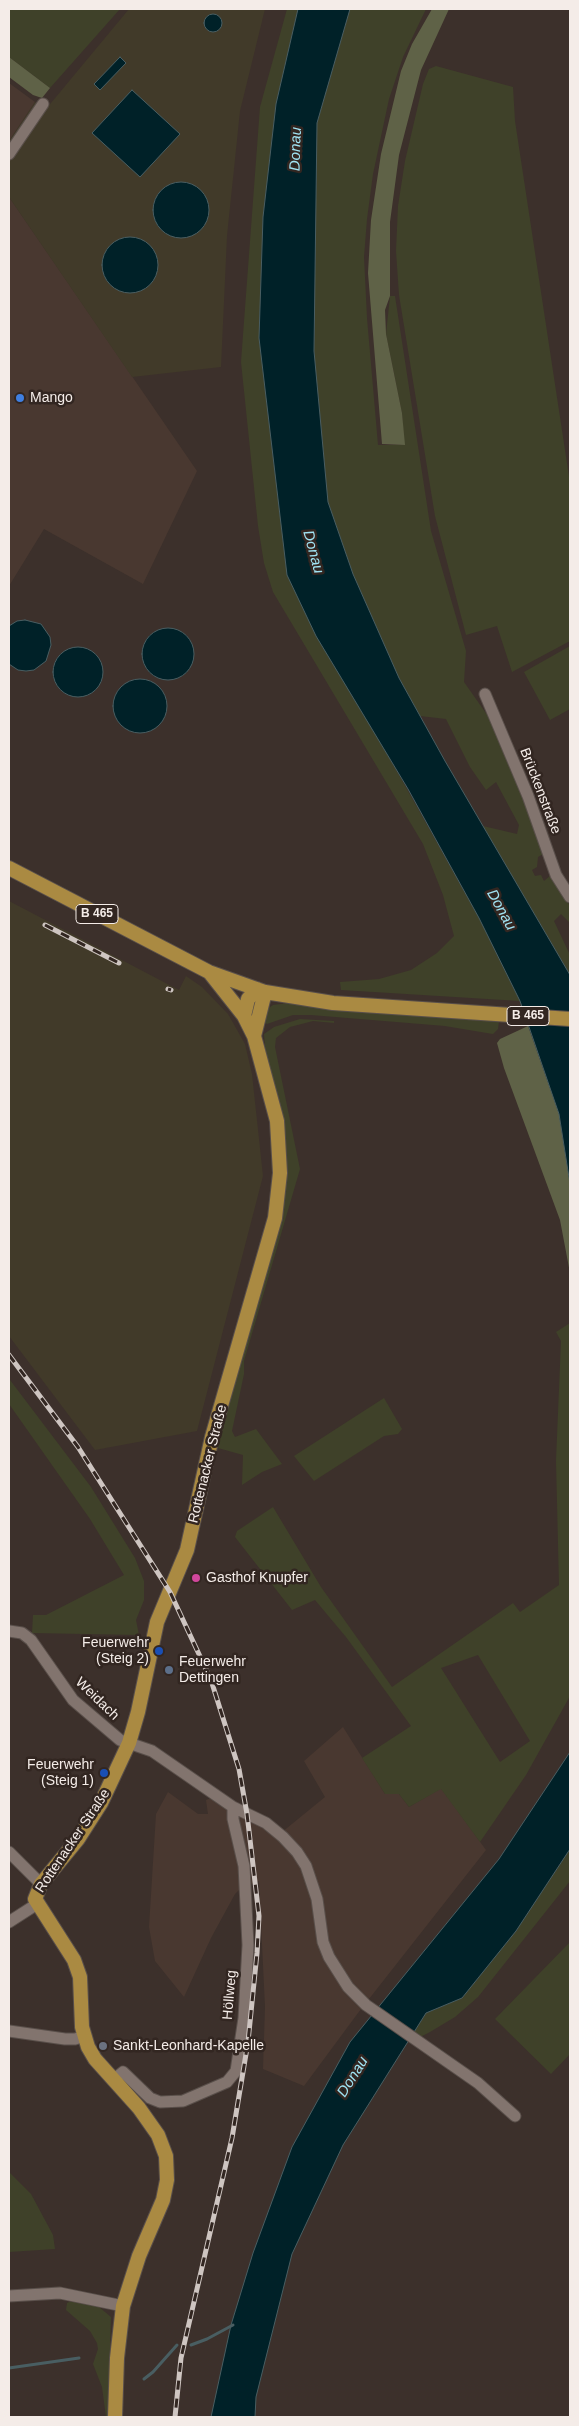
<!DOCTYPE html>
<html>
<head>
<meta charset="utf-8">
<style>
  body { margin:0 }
  #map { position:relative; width:579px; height:2426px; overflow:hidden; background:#3c302b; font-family:Arial,sans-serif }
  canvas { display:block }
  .frame { position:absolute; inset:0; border:10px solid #f4ece8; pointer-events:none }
</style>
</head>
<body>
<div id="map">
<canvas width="579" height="2426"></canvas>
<div class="frame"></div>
</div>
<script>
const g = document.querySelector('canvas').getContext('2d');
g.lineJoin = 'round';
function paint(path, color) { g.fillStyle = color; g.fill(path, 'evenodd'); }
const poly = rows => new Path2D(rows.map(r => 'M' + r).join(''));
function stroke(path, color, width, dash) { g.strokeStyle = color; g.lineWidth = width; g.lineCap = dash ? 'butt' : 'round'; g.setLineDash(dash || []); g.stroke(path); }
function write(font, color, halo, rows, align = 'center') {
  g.font = font + ' Arial,sans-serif'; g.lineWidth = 5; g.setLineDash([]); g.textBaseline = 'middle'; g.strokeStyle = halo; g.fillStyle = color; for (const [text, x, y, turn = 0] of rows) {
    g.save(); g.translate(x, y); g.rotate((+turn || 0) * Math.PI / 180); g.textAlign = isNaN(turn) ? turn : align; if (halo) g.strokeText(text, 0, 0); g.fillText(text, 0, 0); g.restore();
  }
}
paint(poly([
  [9,83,35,102,9,141],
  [9,197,197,471,143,584,44,529,9,586],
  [343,1727,385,1794,399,1794,409,1807,441,1788,486,1850,358,2013,304,2086,263,2069,265,2007,259,1881,241,1888,235,1894,211,1938,184,1997,155,1961,149,1927,156,1814,168,1792,198,1814,208,1814,206,1800,214,1797,276,1837,325,1797,304,1761]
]), '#493830');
paint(poly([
  [129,9,265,9,240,111,227,236,221,367,132,377,9,197,9,141,35,102,46,109],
  [9,901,179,990,186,976,202,987,228,1014,245,1044,252,1074,263,1176,197,1431,95,1450,9,1336]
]), '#413a29');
paint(poly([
  [9,9,120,9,50,88,9,57],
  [287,9,298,9,276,104,263,217,259,338,287,575,479,918,520,1001,341,990,340,982,379,979,411,970,437,953,454,936,443,895,423,844,273,592,264,563,258,526,241,362,260,107],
  [350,9,426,9,403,57,389,99,373,174,367,219,364,257,367,318,378,445,404,445,402,413,386,334,390,296,395,296,431,531,466,651,464,682,495,726,545,853,538,857,537,867,532,870,535,876,541,875,544,881,551,875,570,906,570,923,561,914,554,921,570,955,570,975,483,826,517,834,519,825,496,782,486,790,470,767,446,719,420,716,399,678,353,574,328,502,314,351,317,123],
  [436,66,513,87,515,121,570,483,570,641,512,672,497,626,466,635,435,516,399,295,396,251,398,206,405,161,423,84,429,69],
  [570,646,570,709,550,720,524,672],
  [288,1003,450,1015,499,1021,498,1029,493,1034,445,1026,311,1015,293,1015,267,1024,264,1022,266,1010,273,1005],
  [300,1019,334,1021,334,1023,313,1021,290,1027,276,1038,275,1047,300,1169,244,1361,244,1374,232,1431,235,1437,256,1429,282,1464,262,1472,242,1485,243,1455,218,1448,238,1367,259,1300,278,1225,287,1177,282,1127,266,1058,264,1034,274,1027],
  [570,1323,570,1696,526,1775,480,1842,441,1789,409,1807,399,1794,385,1794,362,1758,411,1726,346,1637,315,1600,292,1610,235,1537,237,1531,273,1507,321,1587,392,1687,513,1603,520,1612,559,1585,556,1461,561,1341,556,1332],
  [478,1655,530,1741,500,1762,441,1668],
  [10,1380,91,1487,135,1558,144,1581,144,1600,136,1620,139,1635,32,1633,33,1615,46,1615,124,1575,90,1519,9,1404],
  [384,1398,402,1429,398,1434,384,1436,314,1481,294,1456],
  [570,1849,570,1881,478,1997,455,2017,430,2032,418,2038,412,2035,426,2013,462,1998,516,1931],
  [570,1942,570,2054,551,2074,495,2019],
  [9,2172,31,2194,53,2235,55,2249,9,2252],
  [73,2300,99,2307,111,2317,108,2417,106,2417,102,2387,93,2364,98,2349,97,2343,90,2331,66,2310,67,2303]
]), '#3f4129');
paint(poly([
  [432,9,449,9,421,70,399,155,390,222,390,296,385,310,386,334,402,413,405,445,382,444,368,273,371,220,381,154,401,71,412,44],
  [9,57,50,88,42,98,33,95,9,77],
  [528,1026,559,1114,570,1184,570,1273,560,1220,504,1068,497,1043,500,1039]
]), '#5f6247');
const water = poly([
  [298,9,350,9,317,123,314,351,328,502,353,574,399,678,445,761,570,975,570,1184,559,1114,520,1001,479,918,408,789,316,636,287,575,259,338,263,217,276,104,298,9],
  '204 23a9 9 0 1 1 18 0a9 9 0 1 1-18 0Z',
  [120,57,126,63,100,90,94,84,120,57],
  [132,90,180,134,140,177,92,133,132,90],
  '153 210a28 28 0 1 1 56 0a28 28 0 1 1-56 0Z',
  '102 265a28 28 0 1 1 56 0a28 28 0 1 1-56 0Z',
  [25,620,41,624,50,637,51,645,46,661,34,670,26,671,18,670,9,664,9,626,17,621,25,620],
  '142 654a26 26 0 1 1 52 0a26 26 0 1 1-52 0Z',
  '53 672a25 25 0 1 1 50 0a25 25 0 1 1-50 0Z',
  '113 706a27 27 0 1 1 54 0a27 27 0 1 1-54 0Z',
  [570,1752,570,1849,516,1931,462,1998,426,2013,343,2145,292,2254,256,2397,255,2417,211,2417,231,2325,253,2253,292,2147,350,2042,499,1859,570,1752]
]);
paint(water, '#002128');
stroke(water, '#495e62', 1);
stroke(poly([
  [191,2345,207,2339,233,2325],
  [9,2368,79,2358],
  [144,2379,153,2372,177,2345]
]), '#495e62', 3);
const minor = poly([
  [9,154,43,104],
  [485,694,528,796,556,875,570,897],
  [9,1631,22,1633,31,1640,73,1700,120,1740,152,1751,233,1807,266,1823,283,1837,297,1852,306,1866,317,1899,323,1942,329,1957,348,1987,366,2005,478,2083,515,2116],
  [9,1852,41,1884],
  [9,1922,37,1904],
  [9,2031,65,2039,75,2039,85,2036],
  [113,2080,123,2072,150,2098,160,2102,183,2101,227,2082,236,2071,244,2018,248,1945,244,1866,233,1819,233,1807],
  [9,2296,60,2293,123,2306]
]);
const major = poly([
  [9,868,209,972,265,992,333,1003,570,1019],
  [210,973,244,1016],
  [254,1036,265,992],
  [115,2417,117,2358,123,2306,139,2256,163,2200,167,2180,166,2156,158,2135,139,2108,95,2059,88,2047,82,2027,80,1977,74,1960,35,1899,41,1884,78,1839,101,1803,129,1743,138,1712,157,1622,187,1550,212,1437,275,1218,280,1173,277,1121,254,1036,244,1016,248,999,257,989]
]);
stroke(minor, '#594f4a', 13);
stroke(major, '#594f4a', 16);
stroke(minor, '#82746e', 11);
stroke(major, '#aa8a42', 14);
const rail = poly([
  [45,925,119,963],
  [168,989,171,990],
  [9,1355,78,1447,170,1592,211,1680,239,1769,247,1814,259,1916,257,1953,248,2042,232,2138,181,2358,175,2417]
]);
stroke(rail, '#cec5c1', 5);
stroke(rail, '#322621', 3, [9]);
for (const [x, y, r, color] of [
  [20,398,5,"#3f7fe0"],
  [196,1578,5,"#d1479c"],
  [159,1651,5,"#1a4fb4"],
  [169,1670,5,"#5c6f8a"],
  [104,1773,5,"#1a4fb4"],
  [103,2046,5,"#6b7280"]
]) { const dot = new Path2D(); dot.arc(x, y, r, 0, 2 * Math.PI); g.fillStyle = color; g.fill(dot); stroke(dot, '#322621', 2); }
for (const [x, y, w] of [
  [97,914,42],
  [528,1016,42]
]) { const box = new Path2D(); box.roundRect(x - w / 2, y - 9.5, w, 19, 4); g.fillStyle = '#322621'; g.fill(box); stroke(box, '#f4ece8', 1); }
write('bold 12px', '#f4ece8', null, [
  ["B 465",97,914],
  ["B 465",528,1016]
]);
write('14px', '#f4ece8', '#322621', [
  ["Mango",30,398],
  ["Gasthof Knupfer",206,1578],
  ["Feuerwehr",149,1643,"right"],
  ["(Steig 2)",149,1659,"right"],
  ["Feuerwehr",179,1662],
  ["Dettingen",179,1678],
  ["Feuerwehr",94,1765,"right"],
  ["(Steig 1)",94,1781,"right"],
  ["Sankt-Leonhard-Kapelle",113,2046]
], 'left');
write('14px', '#f4ece8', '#322621', [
  ["Brückenstraße",540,791,69],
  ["Rottenacker Straße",208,1464,-76],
  ["Weidach",97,1699,44],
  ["Rottenacker Straße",73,1841,-56],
  ["Höllweg",230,1995,-85]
]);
write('italic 15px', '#a0e3f3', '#322621', [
  ["Donau",296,149,-88],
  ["Donau",313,552,75],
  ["Donau",501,910,61],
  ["Donau",353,2077,-58]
]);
</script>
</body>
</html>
